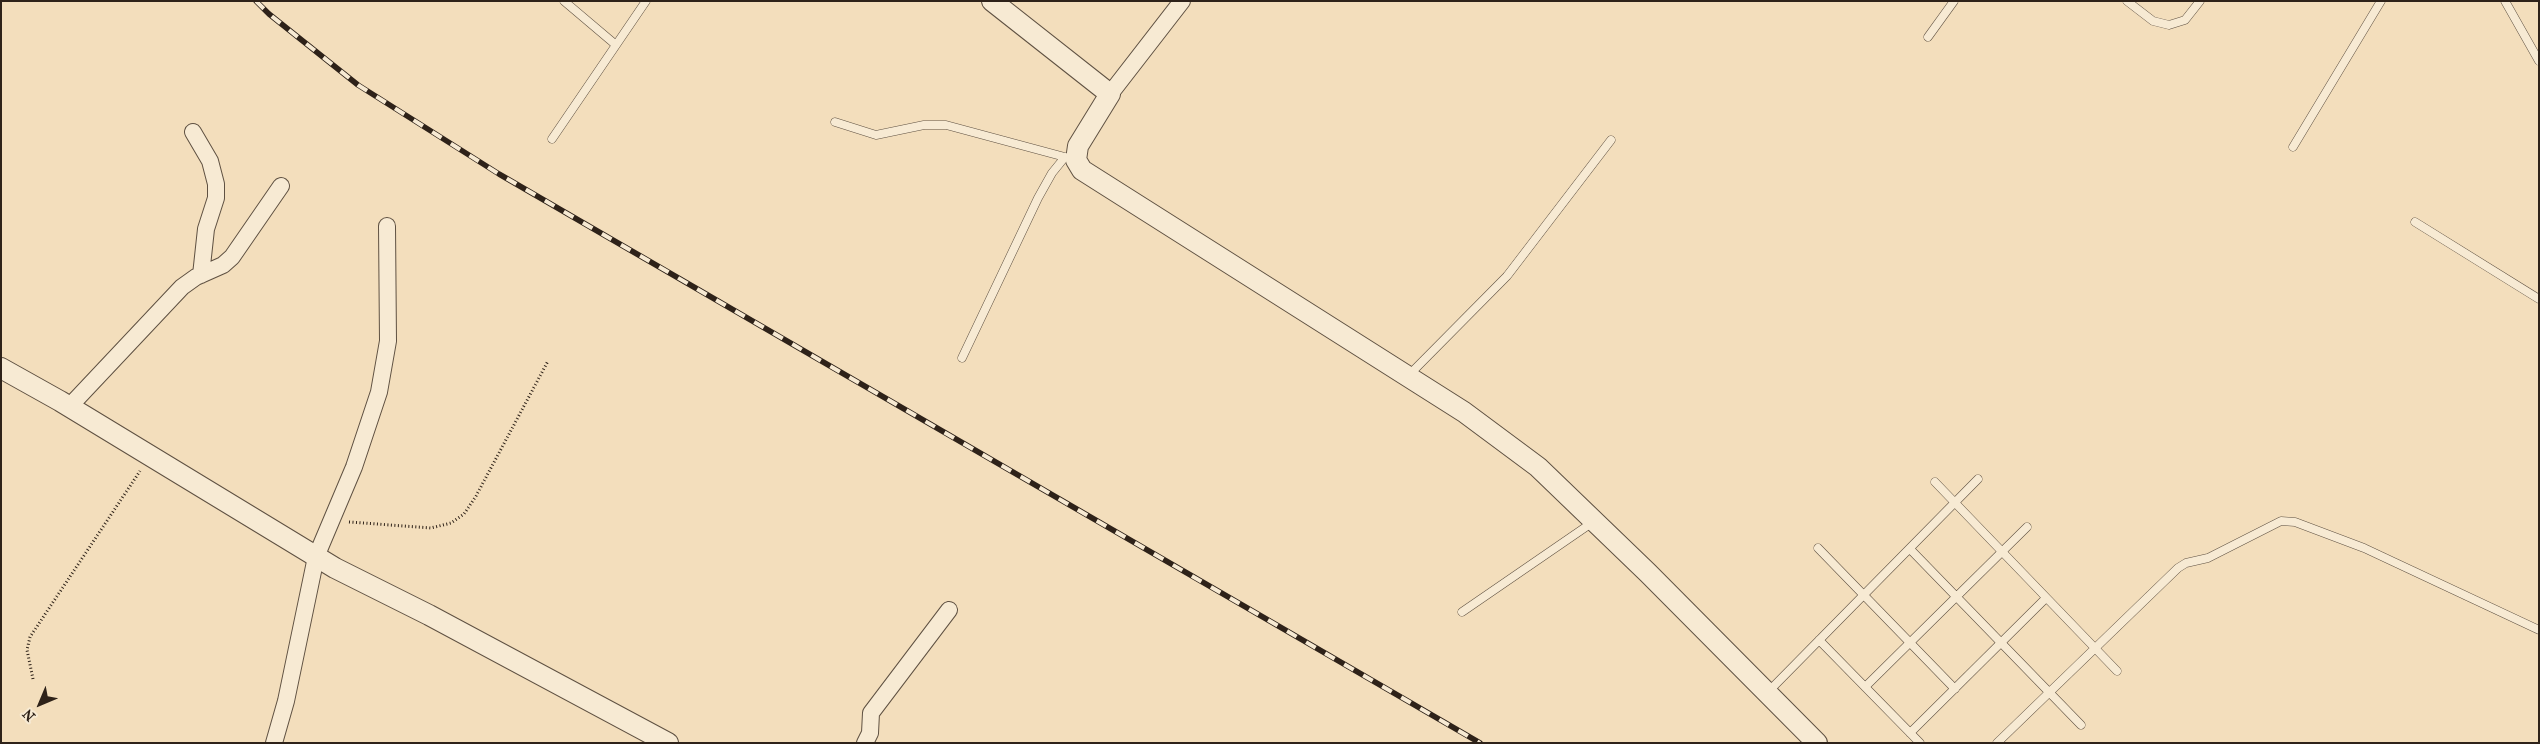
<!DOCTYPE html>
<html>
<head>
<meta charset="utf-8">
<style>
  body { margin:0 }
  #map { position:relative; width:2540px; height:744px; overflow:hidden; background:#f3debc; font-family:"IM FELL French Canon",serif }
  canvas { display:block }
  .frame { position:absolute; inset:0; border:2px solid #2e2219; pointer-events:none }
  .north { position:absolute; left:15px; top:679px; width:50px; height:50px; -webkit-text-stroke:4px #f7ead3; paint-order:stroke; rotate:225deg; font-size:14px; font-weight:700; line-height:20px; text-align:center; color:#2e2219 }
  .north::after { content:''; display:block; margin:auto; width:18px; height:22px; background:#2e2219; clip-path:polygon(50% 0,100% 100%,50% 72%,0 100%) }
</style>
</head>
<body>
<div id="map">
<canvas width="2540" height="744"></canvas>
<div class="frame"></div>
<div class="north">N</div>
</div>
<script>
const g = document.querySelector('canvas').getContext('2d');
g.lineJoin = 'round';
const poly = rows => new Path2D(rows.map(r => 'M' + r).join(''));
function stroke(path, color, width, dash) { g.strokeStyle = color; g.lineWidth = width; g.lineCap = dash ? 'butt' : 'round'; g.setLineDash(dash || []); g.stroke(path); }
const service = poly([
  [564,1,616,45],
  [2127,1,2153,21,2169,25,2185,20,2200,1],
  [2505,1,2539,61],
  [1928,37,1954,1],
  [835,122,876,135,924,125,946,125,1076,160],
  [552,139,646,1],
  [2293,147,2381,1],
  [2415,222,2539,299],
  [962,358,1038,198,1052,173,1065,157],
  [1409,375,1507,276,1611,140],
  [1935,482,2117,671],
  [1818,548,1955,689],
  [1910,549,2081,725],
  [1462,612,1593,522],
  [1819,640,1920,743],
  [1865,687,2027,527],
  [1768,692,1978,479],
  [1910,733,2046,598],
  [1997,743,2178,568,2186,563,2208,558,2281,521,2295,522,2364,548,2539,630]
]);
const minor = poly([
  [1110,94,1182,1],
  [193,132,210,161,216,184,216,198,206,229,201,275],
  [69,407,182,287,196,277,223,265,232,257,281,186],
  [274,743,286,701,316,557,354,467,379,392,388,341,387,226],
  [865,743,870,733,871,713,949,610]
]);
const tertiary = poly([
  [992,1,1110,94,1078,146,1076,160,1082,170,1464,412,1538,467,1648,573,1817,743],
  [1,368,60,401,335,568,429,615,668,743]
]);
stroke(service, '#5f5142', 9);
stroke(minor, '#5f5142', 18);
stroke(tertiary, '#5f5142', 22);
stroke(poly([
  [349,522,431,528,451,523,464,514,476,496,548,361],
  [33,679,27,650,30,637,140,471]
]), '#2e2219', 3, [1, 2.5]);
stroke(service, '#f7ead3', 8);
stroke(minor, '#f7ead3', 16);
stroke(tertiary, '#f7ead3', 20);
const rail = poly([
  [256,1,269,14,358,85,499,174,1480,743]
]);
stroke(rail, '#2e2219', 5.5);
stroke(rail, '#f7ead3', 4, [11]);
</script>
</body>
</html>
